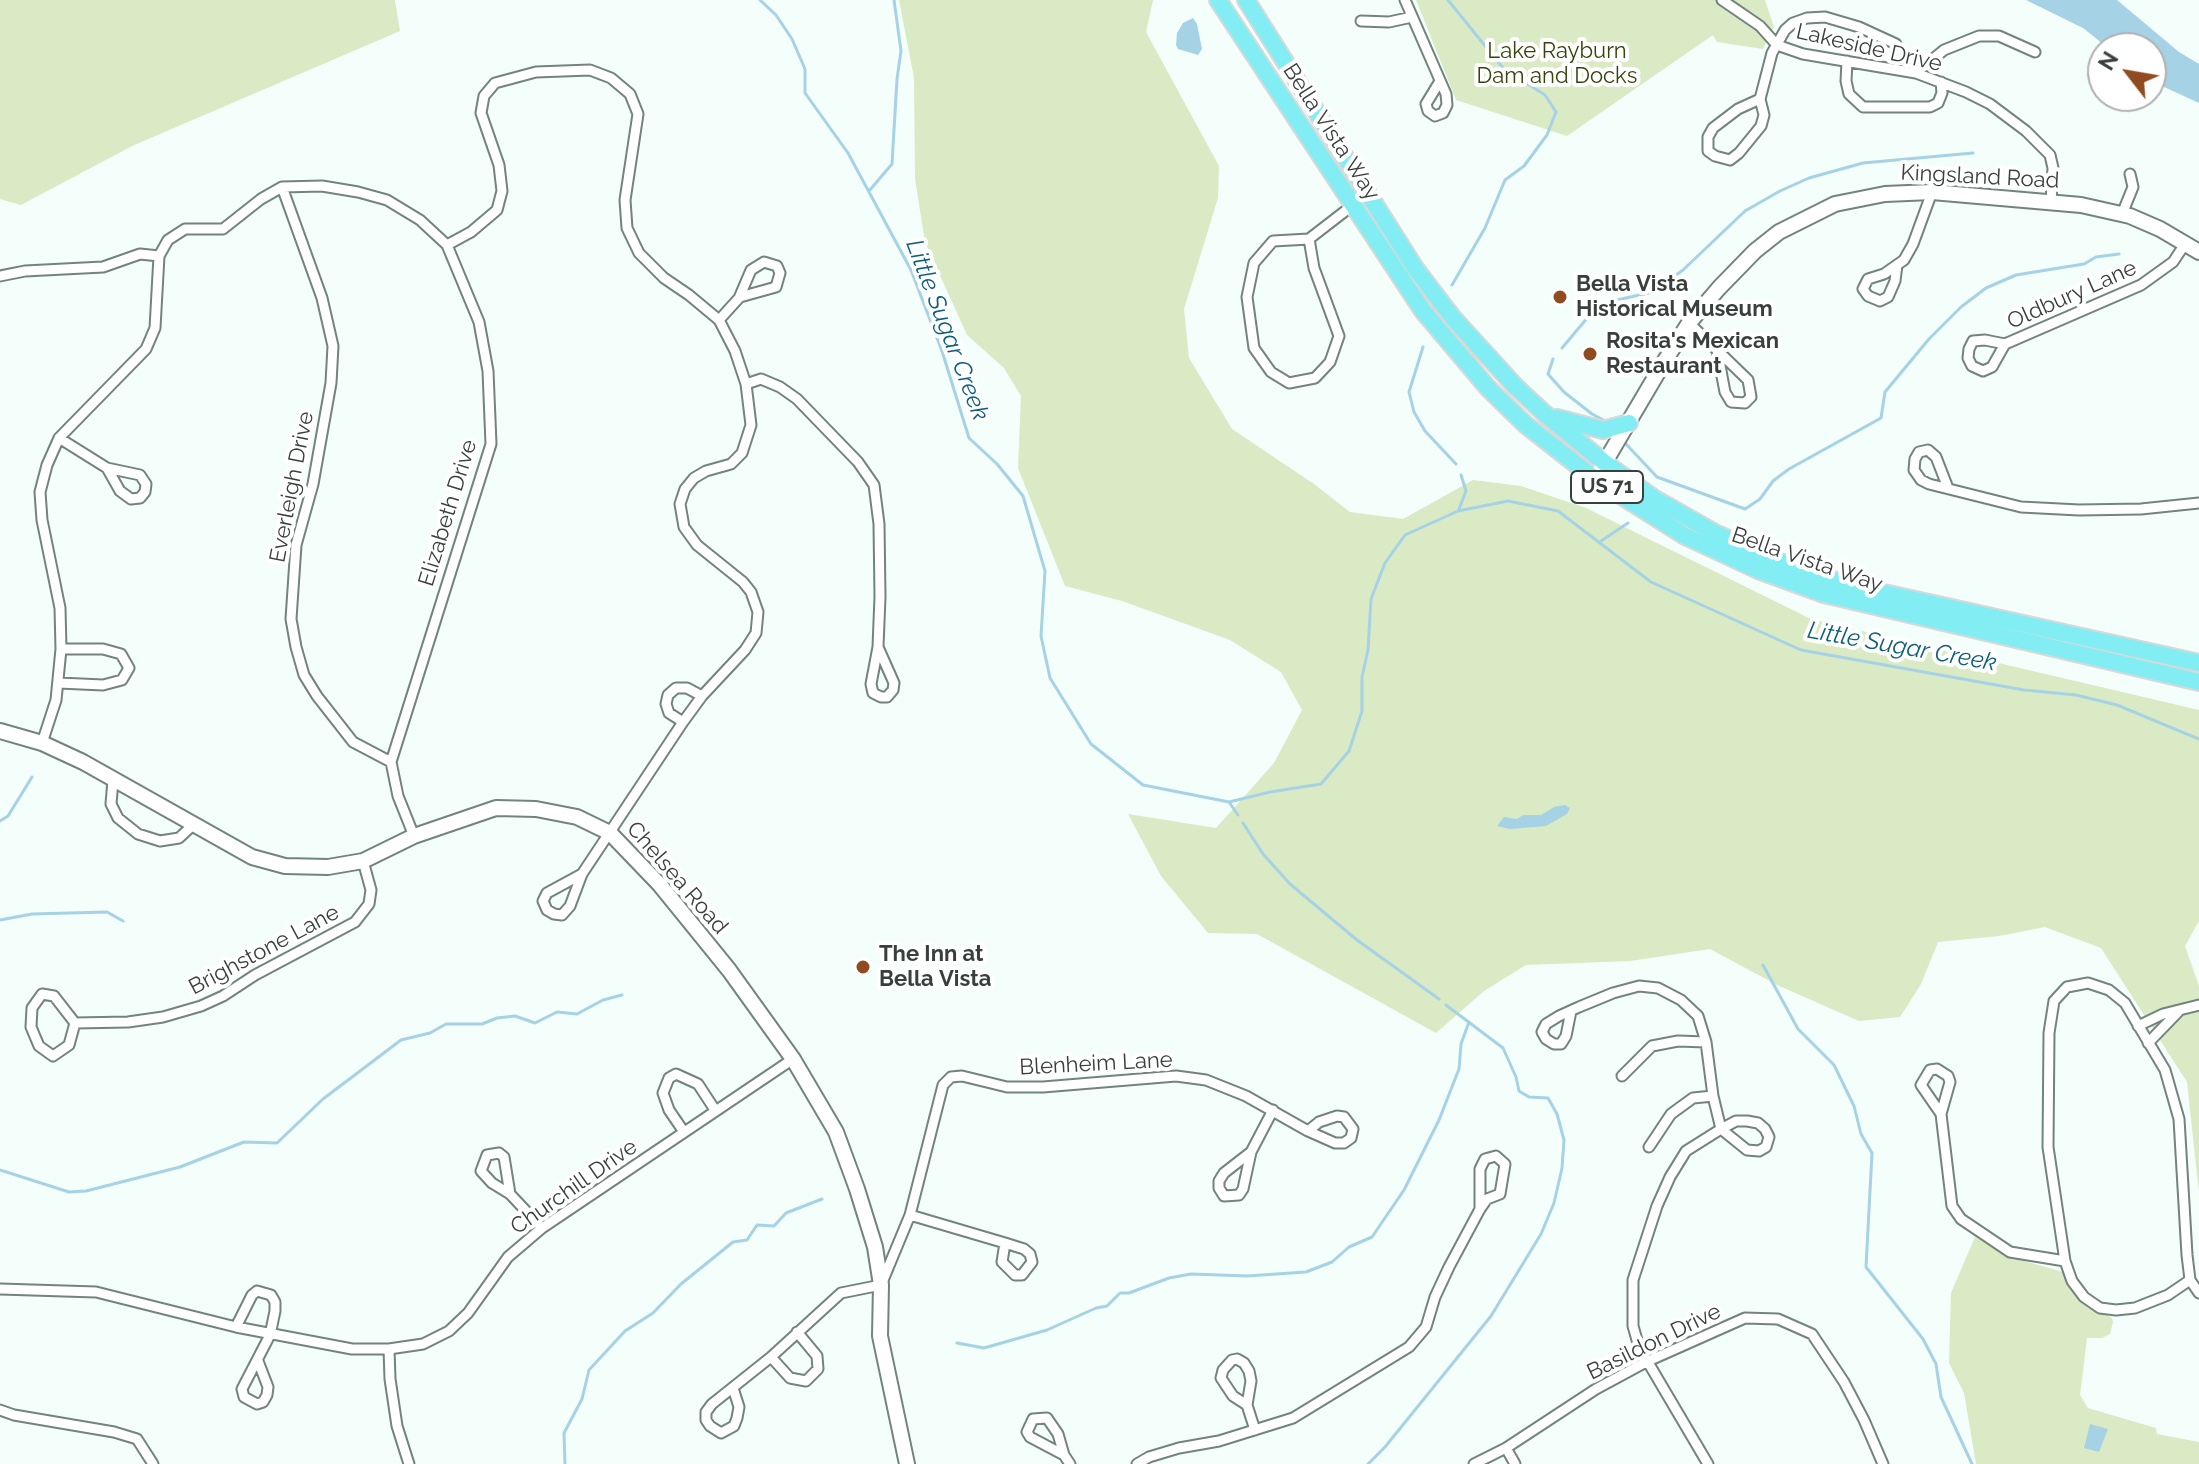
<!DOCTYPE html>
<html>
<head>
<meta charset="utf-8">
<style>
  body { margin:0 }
  #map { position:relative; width:2199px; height:1464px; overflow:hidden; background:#f4fefb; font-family:Raleway,sans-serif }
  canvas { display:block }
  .north { position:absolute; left:2087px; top:32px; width:80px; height:80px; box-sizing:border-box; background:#fff; border:2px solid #afb2b1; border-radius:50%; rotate:301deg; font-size:22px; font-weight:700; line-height:32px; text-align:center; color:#383f3d }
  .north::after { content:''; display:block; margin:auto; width:28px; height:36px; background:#904b20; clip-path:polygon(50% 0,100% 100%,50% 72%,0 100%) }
</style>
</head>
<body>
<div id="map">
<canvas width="2199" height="1464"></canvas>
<div class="north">N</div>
</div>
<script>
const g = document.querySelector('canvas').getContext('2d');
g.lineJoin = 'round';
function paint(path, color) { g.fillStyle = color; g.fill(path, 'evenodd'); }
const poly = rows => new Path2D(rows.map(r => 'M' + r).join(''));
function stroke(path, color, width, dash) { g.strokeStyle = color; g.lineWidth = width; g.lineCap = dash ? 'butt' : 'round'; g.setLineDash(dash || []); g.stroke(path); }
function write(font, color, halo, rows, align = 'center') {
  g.font = font + ' Raleway,sans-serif'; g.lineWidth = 8; g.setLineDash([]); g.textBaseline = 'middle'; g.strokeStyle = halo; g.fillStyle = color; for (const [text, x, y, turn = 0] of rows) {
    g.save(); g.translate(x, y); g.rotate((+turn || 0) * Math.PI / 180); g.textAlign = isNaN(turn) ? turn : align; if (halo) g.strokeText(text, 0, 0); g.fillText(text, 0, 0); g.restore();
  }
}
paint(poly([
  [0,0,395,0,400,31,132,146,21,205,0,199],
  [899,0,1153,0,1146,32,1219,166,1218,198,1184,309,1189,358,1232,429,1314,484,1350,512,1403,519,1473,480,1521,486,1586,508,1811,619,2199,710,2199,921,2185,946,2199,986,2199,1193,2187,1082,2101,948,2045,927,1999,936,1938,942,1921,984,1900,1017,1859,1021,1777,985,1710,949,1630,961,1526,965,1484,991,1436,1033,1257,934,1208,933,1161,876,1128,814,1216,828,1274,763,1302,710,1281,672,1230,640,1122,601,1065,586,1018,468,1021,396,1004,368,967,335,925,242,915,179,914,78],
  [1416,0,1765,0,1774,27,1763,49,1717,42,1713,35,1567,136,1456,100],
  [1975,1237,2007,1256,2063,1272,2078,1299,2112,1318,2113,1322,2110,1334,2102,1338,2087,1338,2080,1395,2088,1408,2156,1428,2157,1434,2199,1442,2199,1464,1976,1464,1964,1393,1949,1363,1951,1293]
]), '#daeac4');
paint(poly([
  [2026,0,2117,0,2179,52,2199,64,2199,103,2151,81,2151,48,2108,48,2083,28],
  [1193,18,1197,24,1202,49,1198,55,1178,49,1176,45,1177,33,1183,23],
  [1565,805,1570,808,1567,814,1546,826,1510,829,1497,826,1504,817,1517,819,1523,815,1541,815,1554,807],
  [2090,1424,2108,1429,2099,1452,2084,1448]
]), '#a6d2e5');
stroke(poly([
  [760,0,776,15,792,39,805,69,805,93,848,153,911,270,942,351,969,438,997,464,1023,496,1045,571,1041,636,1050,678,1091,744,1143,785,1229,802,1270,792,1321,784,1349,751,1362,711,1362,677,1368,650,1371,599,1385,563,1405,535,1458,511,1508,501,1558,511,1651,582,1801,650,2024,690,2076,695,2117,705,2199,739],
  [1448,0,1503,68,1545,95,1556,112,1547,135,1524,166,1505,180,1485,228,1452,285],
  [869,191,892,164,897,79,901,51,894,0],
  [1423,347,1409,392,1414,412,1425,431,1456,464],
  [1562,348,1599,304,1653,292,1683,270,1745,211,1780,191,1809,178,1863,163,1973,153],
  [1553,359,1548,374,1564,392,1592,414,1607,422],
  [1626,444,1657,477,1745,509,1760,499,1773,481,1789,469,1881,418,1885,392,1929,339,1961,307,1986,288,2016,275,2084,264,2096,257,2119,254],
  [1459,509,1466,491,1461,475],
  [1601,541,1628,523],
  [1229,802,1238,815],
  [0,821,8,816,32,777],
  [1243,823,1263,854,1290,884,1357,940,1439,999],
  [0,920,32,914,107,912,123,921],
  [1763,965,1798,1029,1834,1065,1854,1106,1861,1134,1872,1153,1866,1267,1923,1339,1936,1364,1941,1397,1972,1464],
  [0,1170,69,1192,86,1191,180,1167,244,1142,277,1143,323,1099,401,1040,430,1033,446,1024,482,1024,497,1018,515,1016,535,1023,557,1012,577,1014,603,1000,622,995],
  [957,1343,984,1348,1047,1330,1096,1308,1107,1306,1120,1293,1129,1293,1169,1278,1191,1274,1247,1276,1306,1272,1332,1262,1349,1247,1372,1237,1404,1190,1439,1120,1459,1069,1461,1044,1469,1022],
  [565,1464,564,1433,582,1399,589,1370,625,1331,653,1313,681,1284,733,1242,747,1240,757,1225,774,1226,786,1213,822,1199],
  [1368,1464,1385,1447,1491,1316,1541,1234,1554,1203,1562,1168,1564,1140,1557,1114,1548,1098,1529,1097,1519,1091,1516,1077,1503,1048,1446,1005]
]), '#a6d2e5', 3);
const street = poly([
  [1405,0,1446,94,1447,105,1443,113,1435,116,1428,111,1426,104,1440,81],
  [1722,0,1760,26,1777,45,1803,54,1916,73,1966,92,1990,104,2026,131,2050,155,2053,168,2051,202],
  [1361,21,1389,22,1412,17],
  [1847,61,1846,81,1849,94,1863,107,1930,107,1938,103,1942,93,1941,82],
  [1916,73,1944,50,1979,36,1999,36,2035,52],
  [1760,99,1772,53,1785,30,1793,23,1807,18,1825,17,1859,27,1896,44],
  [1760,99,1764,115,1761,126,1739,153,1730,160,1715,156,1708,151,1708,137,1713,128,1738,109,1760,99],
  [282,187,322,298,333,346,331,383,313,484,296,545,291,619,296,647,304,675,317,696,353,742,391,762],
  [2122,214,2133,187,2130,174],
  [1309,239,1314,268,1339,336,1330,362,1315,378,1289,383,1271,372,1254,348,1247,297,1254,263,1273,241,1309,239],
  [1309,239,1353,205],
  [447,245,471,232,497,210,502,191,499,165,481,113,484,96,495,83,536,72,590,70,611,78,630,94,638,114,625,200,627,228,639,253,664,278,689,295,719,320,735,351,746,384,751,425,742,453,731,464,706,471,694,478,685,489,680,504,684,527,697,545,743,582,751,592,758,612,756,633,745,650,702,696,683,722,582,874,547,893,543,901,547,910,554,914,562,915,570,906,582,874],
  [1897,265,1895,281,1888,297,1880,301,1868,296,1863,289,1868,279,1884,274,1904,260,1913,244,1932,192],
  [0,276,25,271,103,267,140,254,159,256],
  [719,320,739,298,740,297,776,287,780,273,777,266,764,262,751,270,739,298],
  [1689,323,1717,350],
  [2005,344,1992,367,1983,371,1972,366,1968,358,1969,349,1973,341,1985,340,2005,344,2141,285,2173,262,2185,244],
  [1717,350,1748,380,1751,397,1745,403,1731,402,1725,392,1717,350],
  [746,384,761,379,780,387,797,399,858,462,874,485,879,524,880,597,878,647,871,684,873,693,881,697,887,697,893,690,894,683,878,647],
  [59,438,107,468,120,491,131,499,140,498,145,492,146,484,140,475,107,468],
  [1948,488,1936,457,1928,450,1919,452,1915,459,1914,470,1921,480,1929,484,2021,507,2079,510,2141,509,2199,503],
  [59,683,103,685,122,680,129,668,121,654,103,649,61,649],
  [683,722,669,713,666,704,668,695,676,688,687,688,702,696],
  [42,743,56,700,61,649,60,608,42,520,40,492,47,465,59,438,146,349,155,328,159,256,168,240,185,229,223,229,261,199,282,187,322,186,358,192,387,200,420,220,447,245,479,322,488,371,491,444,391,762,398,796,414,836],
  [113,780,111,804,118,818,138,834,160,841,179,838,193,825],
  [1571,1011,1566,1036,1561,1044,1554,1044,1546,1039,1542,1032,1546,1024,1559,1016,1579,1007,1613,993,1639,986,1658,988,1681,1000,1698,1016,1706,1042,1713,1096,1721,1129,1736,1121,1747,1121,1758,1123,1765,1129,1769,1137,1766,1147,1759,1151,1747,1150,1721,1129,1686,1151,1670,1177,1657,1206,1633,1280,1633,1326,1639,1347,1708,1464],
  [75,1023,69,1045,53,1056,39,1046,31,1027,32,1008,42,994,54,996,75,1023,128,1022,163,1017,201,1006,223,996,255,975,355,922,369,904,371,890,363,861],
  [2138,1026,2163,1014,2199,1005],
  [2148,1043,2178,1012],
  [1622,1076,1652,1046,1678,1041,1706,1042],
  [1941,1114,1921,1085,1930,1070,1937,1069,1948,1076,1950,1082,1941,1114,1952,1206,1961,1219,2010,1252,2065,1261],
  [684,1132,669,1110,663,1093,669,1078,676,1074,698,1084,715,1110],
  [1649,1147,1671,1114,1693,1098,1713,1096],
  [1251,1152,1243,1189,1239,1195,1224,1196,1219,1188,1219,1181,1224,1173,1251,1152,1273,1110],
  [510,1194,492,1183,481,1171,487,1155,499,1153,504,1157,510,1194,542,1228],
  [910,1215,1005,1243,1002,1262,1015,1275,1022,1275,1032,1262,1030,1254,1024,1249,1005,1243],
  [2190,1280,2168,1295,2135,1308,2116,1310,2100,1308,2084,1297,2072,1281,2065,1261,2048,1147,2049,1033,2054,1001,2067,987,2088,983,2109,990,2125,1003,2165,1070,2179,1119,2187,1255,2190,1280,2199,1293],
  [0,1289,96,1292,236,1327,352,1349,389,1349,423,1344,449,1331,468,1313,508,1257,542,1228,793,1059],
  [236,1327,252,1295,257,1291,271,1295,275,1302,275,1311,270,1335,242,1389,244,1397,257,1404,263,1402,267,1395,268,1387,258,1361],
  [389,1349,390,1379,397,1426,409,1464],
  [771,1357,790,1378,806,1381,818,1369,817,1356,797,1332],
  [733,1388,739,1407,737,1418,734,1426,721,1433,710,1426,706,1420,706,1412,712,1404,771,1357,841,1293,881,1285,910,1215,943,1085,951,1077,962,1076,1007,1087,1043,1087,1176,1076,1206,1080,1246,1096,1308,1131,1335,1143,1344,1143,1351,1138,1353,1129,1344,1117,1337,1116,1319,1122,1308,1131],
  [1247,1405,1233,1396,1221,1378,1223,1370,1232,1360,1237,1359,1244,1363,1249,1371,1251,1381,1247,1405,1255,1430],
  [0,1410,14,1415,114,1432,137,1439,153,1464],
  [1506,1448,1515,1464],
  [1064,1455,1030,1437,1027,1432,1033,1419,1047,1418,1058,1434,1064,1455,1070,1464],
  [1137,1464,1149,1457,1179,1448,1219,1441,1293,1418,1409,1347,1426,1327,1435,1297,1449,1267,1480,1209,1487,1199,1500,1194,1505,1164,1496,1156,1485,1159,1480,1169,1480,1209],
  [1474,1464,1506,1448,1596,1389,1646,1362,1745,1318,1778,1319,1812,1334,1844,1382,1864,1420,1883,1464]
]);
const secondary = poly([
  [1595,479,1664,362,1689,323,1719,288,1755,251,1779,232,1835,204,1885,194,1932,192,2081,205,2130,216,2160,229,2199,252],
  [0,731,42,743,83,762,252,857,285,866,328,867,363,861,414,836,496,808,536,809,577,817,610,833,660,885,729,970,793,1059,836,1132,857,1189,875,1247,881,1285,880,1336,907,1464]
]);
const primary = poly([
  [1218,0,1423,311,1488,388,1526,425,1595,479,1685,536,1758,570,1824,594,2199,682],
  [1246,0,1415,268,1453,318,1515,386,1545,414,1605,463,1655,499,1713,532,1777,561,1848,585,2199,663],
  [1557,418,1603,430,1629,423]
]);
stroke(street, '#73837e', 13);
stroke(secondary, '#73837e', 18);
stroke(primary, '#d7d9d8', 20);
stroke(street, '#fff', 9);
stroke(secondary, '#fff', 14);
stroke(primary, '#82eef4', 16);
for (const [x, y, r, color] of [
  [1560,297,8,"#904b20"],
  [1590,354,8,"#904b20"],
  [863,967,8,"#904b20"]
]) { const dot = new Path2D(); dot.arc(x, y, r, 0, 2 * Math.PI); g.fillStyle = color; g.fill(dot); stroke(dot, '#fff', 3); }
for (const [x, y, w] of [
  [1607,487,72]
]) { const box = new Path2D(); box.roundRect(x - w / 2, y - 16, w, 32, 6); g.fillStyle = '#fff'; g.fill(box); stroke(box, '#383f3d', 2); }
write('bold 20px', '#383f3d', null, [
  ["US 71",1607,487]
]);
write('22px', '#383f3d', '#fff', [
  ["Lakeside Drive",1869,48,13],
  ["Bella Vista Way",1331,132,57],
  ["Kingsland Road",1980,177,3],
  ["Oldbury Lane",2072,295,-24],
  ["Everleigh Drive",292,487,-79],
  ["Elizabeth Drive",448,513,-73],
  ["Bella Vista Way",1807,560,19],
  ["Chelsea Road",677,878,49],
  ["Brighstone Lane",264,950,-28],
  ["Blenheim Lane",1096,1064,-3],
  ["Churchill Drive",574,1187,-35],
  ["Basildon Drive",1654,1342,-26]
]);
write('22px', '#33450a', '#fff', [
  ["Lake Rayburn",1557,51],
  ["Dam and Docks",1557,76]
]);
write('bold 22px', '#383f3d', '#fff', [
  ["Bella Vista",1576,284],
  ["Historical Museum",1576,309],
  ["Rosita's Mexican",1606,341],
  ["Restaurant",1606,366],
  ["The Inn at",879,954],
  ["Bella Vista",879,979]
], 'left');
write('italic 24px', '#0d607b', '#fff', [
  ["Little Sugar Creek",947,330,69],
  ["Little Sugar Creek",1902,647,10]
]);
</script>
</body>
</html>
